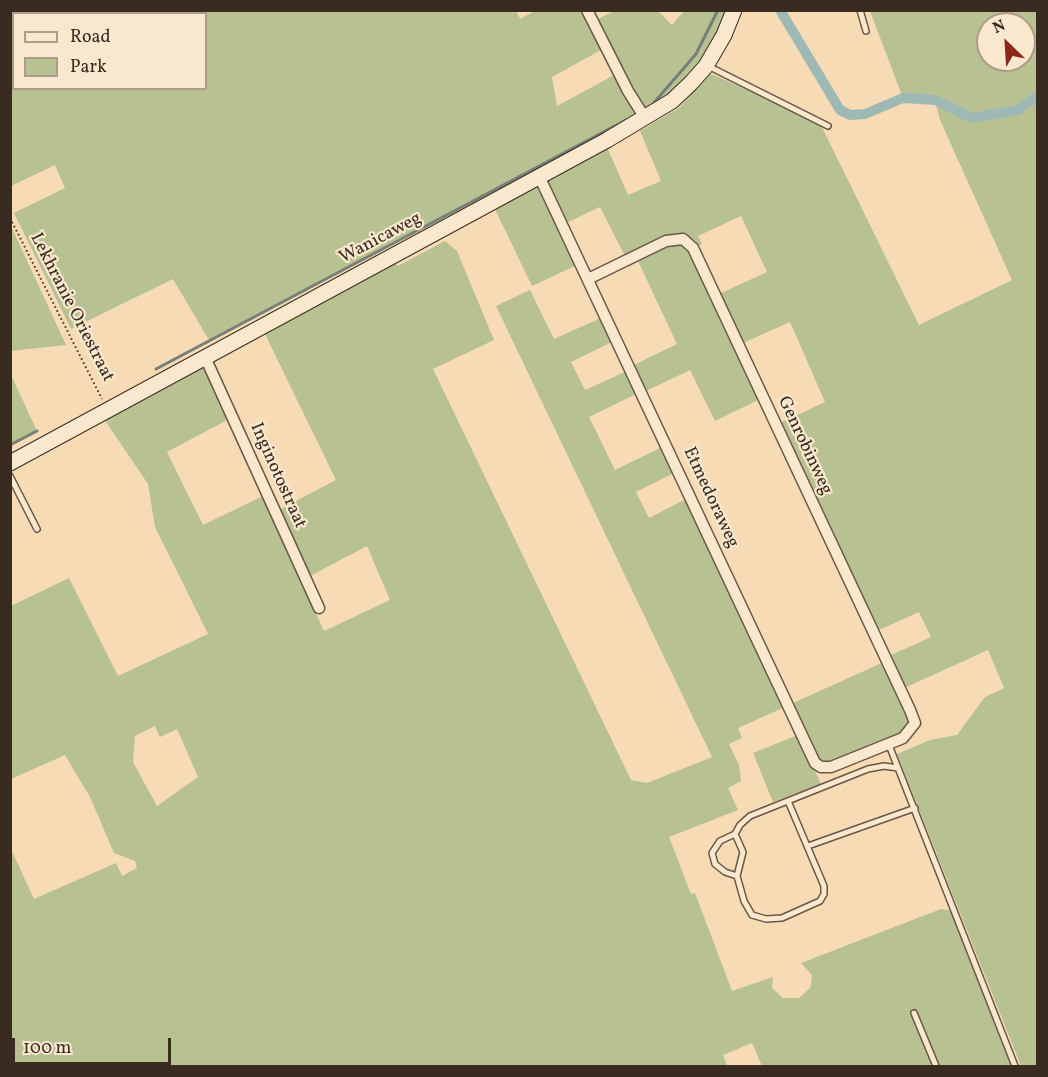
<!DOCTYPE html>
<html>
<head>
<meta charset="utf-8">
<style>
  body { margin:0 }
  #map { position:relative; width:1048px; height:1077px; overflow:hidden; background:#f6dbb4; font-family:Vollkorn,serif }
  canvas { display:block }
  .frame { position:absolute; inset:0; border:12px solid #3a2b21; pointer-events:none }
  .legend { position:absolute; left:12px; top:12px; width:195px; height:78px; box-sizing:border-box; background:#f9e8ce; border:2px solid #ad9c89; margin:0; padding:8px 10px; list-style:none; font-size:18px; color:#3a2b21 }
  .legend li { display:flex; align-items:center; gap:12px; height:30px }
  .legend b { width:30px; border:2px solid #ad9c89 }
  .north { position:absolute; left:976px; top:12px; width:60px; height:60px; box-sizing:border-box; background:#f9e8ce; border:2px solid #ad9c89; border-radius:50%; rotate:335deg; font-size:16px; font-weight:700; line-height:24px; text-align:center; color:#3a2b21 }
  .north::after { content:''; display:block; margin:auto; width:21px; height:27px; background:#8f2418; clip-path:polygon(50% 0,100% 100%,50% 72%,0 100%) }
  .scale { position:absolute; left:12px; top:1038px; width:159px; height:27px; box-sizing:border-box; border:3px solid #3a2b21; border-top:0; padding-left:8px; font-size:18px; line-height:21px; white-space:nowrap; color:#3a2b21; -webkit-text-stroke:4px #f9e8ce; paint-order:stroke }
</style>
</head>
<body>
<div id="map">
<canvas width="1048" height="1077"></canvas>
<div class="frame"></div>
<ul class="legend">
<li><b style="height:8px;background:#f9e8ce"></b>Road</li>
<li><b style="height:16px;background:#b7c191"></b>Park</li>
</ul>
<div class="north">N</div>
<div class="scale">100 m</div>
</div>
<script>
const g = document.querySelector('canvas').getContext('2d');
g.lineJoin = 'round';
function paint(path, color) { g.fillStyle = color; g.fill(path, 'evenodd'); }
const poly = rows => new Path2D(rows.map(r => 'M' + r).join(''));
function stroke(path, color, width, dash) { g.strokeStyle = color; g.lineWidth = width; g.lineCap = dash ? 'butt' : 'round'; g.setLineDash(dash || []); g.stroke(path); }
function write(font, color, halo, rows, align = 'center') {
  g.font = font + ' Vollkorn,serif'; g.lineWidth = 4.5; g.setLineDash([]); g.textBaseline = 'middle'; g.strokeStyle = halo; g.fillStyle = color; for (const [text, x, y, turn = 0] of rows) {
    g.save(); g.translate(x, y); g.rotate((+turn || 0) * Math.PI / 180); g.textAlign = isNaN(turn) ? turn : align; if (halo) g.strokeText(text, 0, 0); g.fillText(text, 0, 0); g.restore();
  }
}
paint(poly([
  [516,10,520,19,535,11,582,11,601,50,552,77,557,106,616,74,638,114,209,340,173,279,71,329,14,213,65,188,55,165,11,186,11,11],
  [14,14,206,14,206,88,14,88],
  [614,11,658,11,672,25,684,11,731,11,689,80,651,109,643,107,632,93,598,19],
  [870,11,1037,11,1037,1066,1021,1066,897,754,930,740,957,735,985,697,1004,688,988,650,902,689,887,657,931,637,919,612,877,631,780,423,825,402,790,322,741,344,719,294,767,272,741,216,698,236,702,244,695,247,685,237,626,258,600,207,566,223,548,184,549,178,606,145,628,195,661,181,640,131,680,107,709,73,819,121,919,325,1012,280,940,120,935,100,903,98],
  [988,24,1024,24,1024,60,988,60],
  [532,185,538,186,541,190,577,265,532,286,493,205],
  [10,226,11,226,66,345,11,351],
  [445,241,457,251,494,340,433,369,631,780,647,783,712,757,496,306,530,290,554,339,603,317,614,341,571,362,585,390,627,371,638,393,589,417,615,470,664,446,676,472,636,492,649,518,688,498,785,707,738,728,742,738,729,744,739,765,741,781,728,788,738,810,669,837,691,894,695,893,732,991,773,977,772,988,783,998,799,998,811,987,812,975,801,963,941,909,949,910,953,915,1013,1066,762,1066,752,1043,723,1055,727,1066,11,1066,10,847,34,899,116,863,122,876,137,868,135,861,114,853,90,797,65,755,11,779,11,606,69,578,118,676,208,634,155,527,148,484,104,419,203,365,207,367,229,419,167,452,203,525,263,496,324,631,390,600,367,546,308,577,277,511,336,480,264,332,394,262,398,266],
  [155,726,160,737,177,729,198,777,157,806,133,762,135,736],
  [669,244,682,244,692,251,760,399,715,421,690,370,644,392,632,366,677,344,637,259],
  [11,375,37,431,11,445,10,445],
  [884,662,911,724,902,735,827,764,821,764,791,704],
  [798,735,821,784,773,802,753,753]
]), '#b7c191');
stroke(poly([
  [652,105,696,54,718,10],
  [156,369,626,120],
  [10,445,37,431]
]), '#768079', 3);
stroke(poly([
  [780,10,840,110,850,115,865,114,903,98,935,100,972,118,1018,110,1038,95]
]), '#9eb9b4', 10);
const lane = poly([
  [860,10,866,31],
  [708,66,828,126],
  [10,476,37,529],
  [889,745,1015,1066],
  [735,834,743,852,737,876,725,872,715,864,712,853,720,841,735,834,740,825,750,816,868,769,884,766,898,768],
  [808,846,915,808],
  [737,876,744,901,752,915,766,919,782,918,820,901,824,894,824,886,788,801],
  [914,1013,936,1066]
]);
const street = poly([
  [587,10,628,91,645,118],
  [539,176,815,763,821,767,831,767,903,738,915,723,910,710,693,248,683,239,666,241,588,279],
  [205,357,319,608]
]);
const secondary = poly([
  [10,463,607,140,672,101,691,83,706,66,724,35,734,10]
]);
stroke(lane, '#695746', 8);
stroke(street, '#695746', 13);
stroke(secondary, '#3a2b21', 17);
stroke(poly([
  [10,218,102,399]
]), '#3a2b21', 2, [1.5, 3]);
stroke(lane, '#f9e8ce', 5);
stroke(street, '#f9e8ce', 10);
stroke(secondary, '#f9e8ce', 15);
write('18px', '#3a2b21', '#f9e8ce', [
  ["Wanicaweg",381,239,-28],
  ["Lekhranie Oriestraat",71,308,63],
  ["Genrobinweg",804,446,65],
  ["Inginotostraat",277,476,66],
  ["Etmedoraweg",710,498,65]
]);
</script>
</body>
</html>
